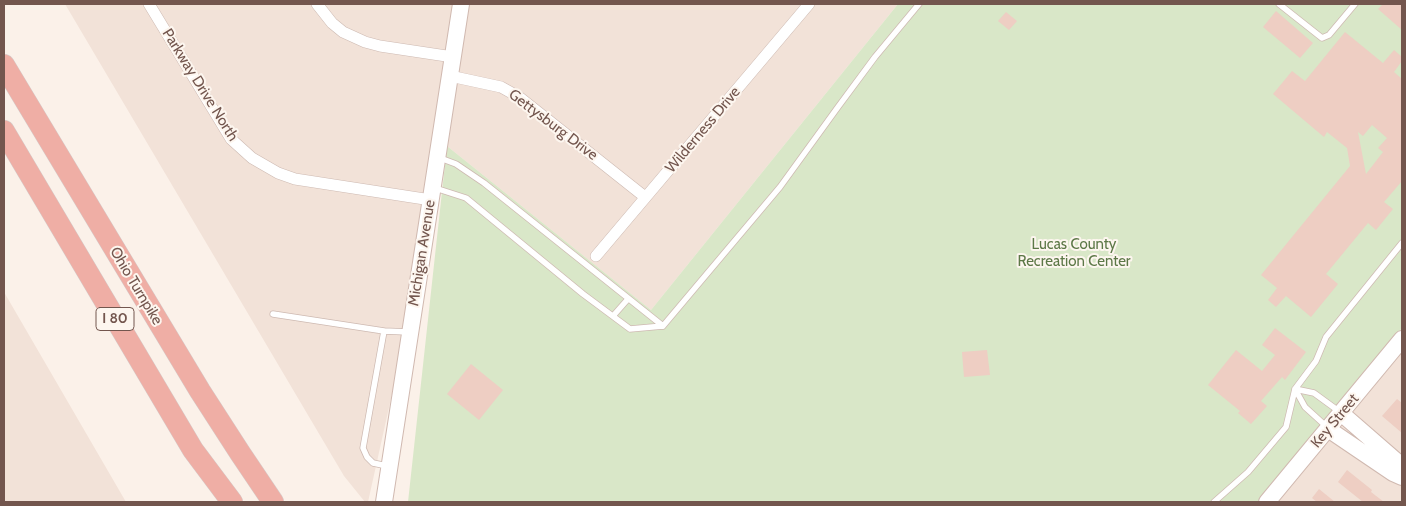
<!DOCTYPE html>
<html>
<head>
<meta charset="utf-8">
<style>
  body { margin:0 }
  #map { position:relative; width:1406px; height:506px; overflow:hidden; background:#fbf1e9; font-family:Cabin,sans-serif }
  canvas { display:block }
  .frame { position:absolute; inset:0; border:5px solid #73564e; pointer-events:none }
</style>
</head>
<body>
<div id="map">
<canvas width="1406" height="506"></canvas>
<div class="frame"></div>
</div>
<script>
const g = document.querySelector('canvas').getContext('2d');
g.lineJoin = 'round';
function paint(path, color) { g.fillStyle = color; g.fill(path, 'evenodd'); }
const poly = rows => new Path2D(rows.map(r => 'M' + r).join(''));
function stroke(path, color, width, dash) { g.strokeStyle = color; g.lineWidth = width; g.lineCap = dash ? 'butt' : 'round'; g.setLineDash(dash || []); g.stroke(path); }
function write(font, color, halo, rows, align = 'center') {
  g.font = font + ' Cabin,sans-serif'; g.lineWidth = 4; g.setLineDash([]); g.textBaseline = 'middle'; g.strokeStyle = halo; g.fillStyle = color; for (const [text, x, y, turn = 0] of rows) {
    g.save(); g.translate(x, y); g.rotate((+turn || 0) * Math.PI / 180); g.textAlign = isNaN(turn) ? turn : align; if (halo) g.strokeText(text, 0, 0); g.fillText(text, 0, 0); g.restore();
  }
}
paint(poly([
  [65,4,898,4,651,310,447,146,368,502,365,502,344,476],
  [4,292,126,502,4,502],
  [1402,328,1402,502,1259,502]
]), '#f2e2d8');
paint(poly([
  [898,4,1402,4,1402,328,1259,502,408,502,447,146,651,310]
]), '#d9e7c8');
paint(poly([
  [1383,4,1402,4,1402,30,1378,9],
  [1276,11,1313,43,1300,58,1263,27],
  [1006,12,1017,21,1009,30,998,21],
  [1345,32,1383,63,1394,50,1402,57,1402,61,1394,72,1402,79,1402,181,1384,202,1393,209,1376,230,1368,223,1326,274,1338,284,1311,317,1286,296,1276,307,1268,300,1277,288,1261,275,1350,166,1347,148,1327,132,1324,137,1273,94,1292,71,1305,81],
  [1372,125,1387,138,1378,148,1383,152,1366,174,1358,132,1363,136],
  [1275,328,1306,352,1285,380,1282,377,1261,401,1267,406,1251,424,1238,413,1240,411,1208,385,1236,350,1262,371,1275,355,1262,345],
  [987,350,990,375,964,377,962,352],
  [471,364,503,390,479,420,447,394],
  [1397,399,1402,403,1402,433,1382,416],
  [1347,470,1372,490,1371,492,1384,502,1363,502,1338,482],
  [1319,489,1335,502,1317,502,1312,498]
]), '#eecec3');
const lane = poly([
  [1279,4,1322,38,1329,35,1355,4],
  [440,158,456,164,484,183,663,326],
  [435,188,466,198,583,294,630,329,663,326,780,187,838,107,875,57,919,4],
  [273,314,384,331,363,448,367,457,373,463,387,466],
  [613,316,628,299],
  [384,331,408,332],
  [1327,427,1305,407,1295,389,1314,393,1340,412],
  [1214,502,1248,472,1286,427,1295,389,1316,361,1326,337,1402,243]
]);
const street = poly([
  [149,4,231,139,252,158,278,173,295,179,431,200],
  [317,4,332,23,343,32,365,42,380,46,453,57],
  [450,76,501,87,519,97,645,197],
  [596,256,809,4]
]);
const secondary = poly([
  [1341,413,1402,466],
  [1328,429,1393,473,1402,477],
  [384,502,461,4],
  [1267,502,1402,339]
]);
const highway = poly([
  [4,65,200,391,240,453,273,502],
  [4,131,193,450,232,502]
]);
stroke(lane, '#cebab2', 7);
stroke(street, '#cebab2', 12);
stroke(secondary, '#d0b9b0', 18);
stroke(highway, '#d5ccca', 22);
stroke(lane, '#fff', 5.5);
stroke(street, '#fff', 11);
stroke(secondary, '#fff', 16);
stroke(highway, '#efaea5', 21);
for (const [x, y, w] of [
  [115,319,38]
]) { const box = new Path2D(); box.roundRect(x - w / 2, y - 11.5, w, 23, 4); g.fillStyle = '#fdf6ef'; g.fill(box); stroke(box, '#73564e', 1); }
write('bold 14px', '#73564e', null, [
  ["I 80",115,319]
]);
write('15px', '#73564e', '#fdf6ef', [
  ["Parkway Drive North",200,85,58],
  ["Gettysburg Drive",553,125,37],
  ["Wilderness Drive",703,130,-50],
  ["Michigan Avenue",422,253,-81],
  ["Ohio Turnpike",136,286,59],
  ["Key Street",1335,421,-50]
]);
write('15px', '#5d7847', '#fdf6ef', [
  ["Lucas County",1074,245],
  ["Recreation Center",1074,262]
]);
</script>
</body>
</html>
